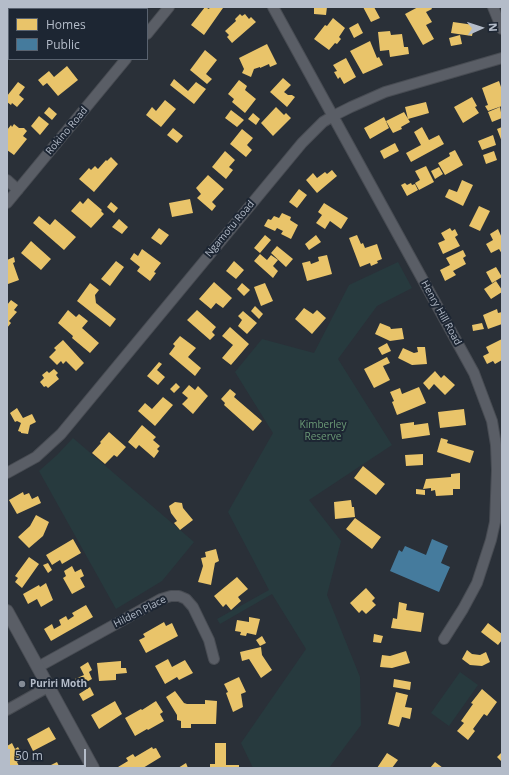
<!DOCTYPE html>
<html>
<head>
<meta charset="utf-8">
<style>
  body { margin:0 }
  #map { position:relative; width:509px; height:775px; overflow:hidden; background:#2a3038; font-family:"Open Sans",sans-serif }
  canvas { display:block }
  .frame { position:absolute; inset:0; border:8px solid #b4bcc9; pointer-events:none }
  .legend { position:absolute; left:8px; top:8px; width:140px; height:52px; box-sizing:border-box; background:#1d2633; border:1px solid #59626f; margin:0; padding:5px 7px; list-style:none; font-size:12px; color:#b4bcc9 }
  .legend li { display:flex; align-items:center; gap:8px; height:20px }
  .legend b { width:20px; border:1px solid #59626f }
  .north { position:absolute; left:461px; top:8px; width:40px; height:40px; -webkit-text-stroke:3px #1d2633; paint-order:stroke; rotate:87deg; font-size:11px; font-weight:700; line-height:16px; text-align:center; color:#b4bcc9 }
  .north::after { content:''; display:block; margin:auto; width:14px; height:18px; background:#b4bcc9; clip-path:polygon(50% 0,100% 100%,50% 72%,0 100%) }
  .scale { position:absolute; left:8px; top:749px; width:78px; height:18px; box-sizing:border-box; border:2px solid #b4bcc9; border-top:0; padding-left:5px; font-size:12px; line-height:14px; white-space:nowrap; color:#b4bcc9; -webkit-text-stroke:3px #1d2633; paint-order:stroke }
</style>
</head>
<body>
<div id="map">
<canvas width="509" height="775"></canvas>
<div class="frame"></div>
<ul class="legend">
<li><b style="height:11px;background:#e9c46a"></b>Homes</li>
<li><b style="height:11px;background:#457b9d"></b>Public</li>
</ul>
<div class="north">N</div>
<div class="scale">50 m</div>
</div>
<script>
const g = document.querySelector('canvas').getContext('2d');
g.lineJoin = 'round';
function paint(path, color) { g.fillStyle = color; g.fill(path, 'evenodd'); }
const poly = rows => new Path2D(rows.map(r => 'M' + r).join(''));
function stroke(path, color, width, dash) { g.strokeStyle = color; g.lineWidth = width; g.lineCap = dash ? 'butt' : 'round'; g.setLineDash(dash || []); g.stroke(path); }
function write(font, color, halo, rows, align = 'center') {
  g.font = font + ' "Open Sans",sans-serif'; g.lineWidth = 4; g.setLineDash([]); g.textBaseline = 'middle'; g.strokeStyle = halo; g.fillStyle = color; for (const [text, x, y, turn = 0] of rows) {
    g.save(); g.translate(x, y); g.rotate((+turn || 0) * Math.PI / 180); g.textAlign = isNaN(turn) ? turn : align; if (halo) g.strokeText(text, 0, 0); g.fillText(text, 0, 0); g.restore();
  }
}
paint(poly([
  [398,262,412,288,377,306,338,359,392,445,309,500,341,541,327,595,360,677,361,725,329,768,253,768,241,743,306,649,272,594,220,624,217,619,269,590,228,512,273,433,235,372,262,339,314,353,349,285],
  [73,438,194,542,162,581,116,609,39,471,57,455],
  [460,672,478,685,449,726,431,713]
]), '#273a3e');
paint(poly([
  [44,7,63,7,60,9,42,9],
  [205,7,209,9,210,7,223,8,204,35,191,25],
  [314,7,327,7,326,15,314,14],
  [363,7,374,7,380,18,371,22],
  [418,7,431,7,432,9,426,12,432,22,426,25,434,39,423,45,405,14],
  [240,14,242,16,245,14,249,19,251,17,256,22,232,43,227,37,229,35,225,31,236,21,235,19],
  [7,18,9,25,9,31,7,31],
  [333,18,345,28,339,37,341,39,337,44,335,43,329,50,314,39,325,25,327,26],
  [453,22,474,25,472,36,451,33],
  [358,23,363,33,354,38,349,28],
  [390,31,391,35,402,34,404,47,408,47,409,54,390,57,389,50,380,51,378,32],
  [460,35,462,44,451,46,449,38],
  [370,41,377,58,379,57,383,65,363,74,350,51],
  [267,44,277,64,270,67,269,64,260,68,260,67,254,69,251,77,242,73,244,69,239,58],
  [205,50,217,60,206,74,212,79,207,84,190,70],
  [346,58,356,77,344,84,340,77,338,79,334,72,337,71,333,65],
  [67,66,78,80,58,96,47,83,43,86,38,80,49,71,54,77],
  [283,78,291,85,284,92,288,95,292,95,295,97,287,107,270,92],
  [174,79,188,91,196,82,206,89,194,104,170,85],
  [239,80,247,86,245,90,256,99,245,113,232,102,234,99,228,94],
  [499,81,502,90,502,106,488,111,485,106,488,105,482,88],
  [18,82,25,87,19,95,24,99,17,107,12,103,11,105,7,102,7,96],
  [472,97,477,106,475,107,479,113,463,123,454,107],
  [165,100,176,109,161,127,146,115,152,107,156,111],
  [426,102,429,113,408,119,405,107],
  [49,107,57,114,52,120,44,113],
  [276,107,284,115,286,113,291,118,273,136,261,123],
  [500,107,502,118,492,122,488,112],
  [231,110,244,120,237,127,225,118],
  [404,112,410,122,401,127,402,129,393,133,386,121],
  [253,113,260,119,256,125,248,119],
  [39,116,49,124,40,135,31,126],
  [384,117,389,128,370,139,364,128],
  [14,124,19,128,24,128,27,131,23,136,27,139,14,155,7,150,7,130,11,125,12,127],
  [422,127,429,140,439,135,444,144,411,162,406,153,421,145,414,132],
  [502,127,502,142,497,129],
  [173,128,183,136,177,143,167,135],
  [242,129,253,138,247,145,252,150,246,157,230,144],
  [493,135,496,145,482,150,478,141],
  [395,143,399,151,384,159,380,151],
  [455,150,463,165,445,175,438,163,450,156,449,153],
  [225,151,235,160,229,167,233,170,226,179,212,167],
  [494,151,497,160,486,164,483,155],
  [111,157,118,164,94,192,79,179,89,168,91,170,95,166,98,169,106,160,107,161],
  [426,166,434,182,419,190,415,183,420,180,415,171],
  [439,167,443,174,435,179,431,171],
  [332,170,337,176,317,193,306,180,313,173,317,178,325,172,327,174],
  [208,175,224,189,212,202,216,206,212,211,197,198,201,194,196,188],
  [462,180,473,185,463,206,445,197,449,189,457,192],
  [405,183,407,185,411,183,412,185,415,184,418,190,407,196,401,185],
  [299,189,307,195,297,208,289,202],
  [88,198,102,210,101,211,104,214,91,228,71,211,80,201,83,204],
  [190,199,193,213,172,217,169,203],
  [111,202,118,208,114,213,107,207],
  [324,203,348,218,341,229,330,221,325,229,316,223,322,215,318,212],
  [479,206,490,211,480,231,469,226],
  [282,213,291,217,290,220,298,225,291,239,281,234,283,231,277,228,275,231,264,226,268,219,271,220,274,216,279,218],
  [39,216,50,225,55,219,76,237,64,250,33,223],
  [119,219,128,227,122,234,112,227],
  [159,228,169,235,161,245,151,238],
  [450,228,452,231,455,229,458,235,455,237,460,246,443,254,438,243,445,240,441,233],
  [498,229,502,238,502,254,499,249,491,253,486,244,493,240,490,234],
  [265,235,271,240,260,253,254,248],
  [316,235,321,242,309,250,305,244],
  [357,235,361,244,363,243,365,248,377,244,382,259,377,261,378,263,371,266,370,263,360,267,349,238],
  [31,241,51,259,41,270,21,253],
  [277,246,293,259,286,267,271,253],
  [142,249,161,263,154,272,156,273,150,281,137,271,140,267,130,259,134,253,138,256],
  [463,250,466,256,463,258,466,264,453,271,456,275,445,281,440,270,450,265,446,258],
  [260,254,267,260,271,255,278,260,273,266,278,271,273,278,254,261],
  [327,255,332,274,307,281,302,263,310,261,311,264,319,261,318,257],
  [14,257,15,262,13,263,19,280,8,284,7,260],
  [116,261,124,267,110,286,101,279],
  [234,261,244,270,236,279,226,271],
  [496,267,502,277,492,283,486,272],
  [496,281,502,290,502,292,491,299,484,289],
  [214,282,232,298,223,308,216,303,211,309,199,299],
  [90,283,99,290,95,295,96,303,116,319,110,327,77,301],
  [242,283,250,290,244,296,237,289],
  [265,283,273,301,261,306,254,287],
  [11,300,18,305,14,310,17,312,9,321,11,323,7,328,7,305],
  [255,306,263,314,259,319,251,311],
  [304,308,313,314,317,310,326,318,312,334,295,319],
  [497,309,498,313,502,312,502,324,488,329,483,315],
  [68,310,76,317,79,314,88,321,82,328,99,343,90,353,72,338,73,336,58,323],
  [197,310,216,327,212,332,215,335,210,340,187,320],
  [243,311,257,323,247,334,238,326,242,320,238,316],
  [380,323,390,327,391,329,402,328,404,339,390,341,375,334],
  [482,323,484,329,473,331,472,325],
  [230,327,249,344,231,365,222,358,233,345,222,336],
  [180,336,196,348,188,357,201,368,195,376,169,354,175,346,173,344],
  [502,339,502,360,495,364,493,361,487,364,483,356,489,353,486,347],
  [63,340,84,363,76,371,66,361,63,364,61,361,57,365,49,357,56,350,54,348],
  [387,343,391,351,382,355,378,348],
  [417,347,425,347,427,364,412,365,398,358,403,348,414,353,418,352],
  [387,357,390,363,383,366,390,380,374,388,364,369],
  [159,362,162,364,157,370,165,377,158,385,147,376],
  [54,369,58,373,56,375,59,379,48,388,46,386,44,387,40,382,44,378,42,375,47,371,49,373],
  [435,371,441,378,444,375,455,385,445,395,434,384,429,390,423,383],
  [176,383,180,387,174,393,170,389],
  [189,385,195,390,198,386,208,396,193,414,182,404,188,398,182,393],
  [419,387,426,403,397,415,392,402,394,401,390,392,400,388,402,394],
  [230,389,236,394,234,397,262,421,253,431,224,405,225,403,221,399],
  [163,397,173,405,155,426,138,411,145,403,152,409],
  [17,408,23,418,32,414,36,422,30,425,28,434,21,433,21,432,18,431,21,423,17,421,15,422,10,413],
  [464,409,466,425,440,428,438,412],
  [414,422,414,425,428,423,430,435,402,439,400,424],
  [142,425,156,437,153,440,160,446,157,449,159,451,154,458,139,445,136,449,128,442],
  [109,432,126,447,117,457,114,455,105,464,92,453,101,443,100,442],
  [441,438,448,440,447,443,474,451,470,463,437,452],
  [423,454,423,465,406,466,405,455],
  [363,466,385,484,376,495,354,478],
  [460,473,460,489,453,489,453,495,436,496,435,490,431,491,431,488,423,489,426,479,451,477,451,474],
  [416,489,425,490,425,495,416,494],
  [23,492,24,495,29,493,32,499,38,496,41,503,17,514,9,500],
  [351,500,352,507,354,507,355,517,335,519,334,502],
  [175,502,182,503,183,508,193,520,180,530,174,523,177,521,171,513,169,506],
  [36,515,49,522,43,536,29,548,18,537,30,526],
  [355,518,381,537,372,549,346,529],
  [73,539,81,553,62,564,60,560,52,565,46,555],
  [216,549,219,561,215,563,211,585,198,582,203,566,201,558,206,557,205,552],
  [29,557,39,564,22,588,15,582,18,578,15,576],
  [48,563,52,570,48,573,43,565],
  [72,566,75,572,81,569,84,576,80,578,85,587,72,594,63,578,66,576,64,571],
  [237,577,248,589,238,597,241,601,231,610,226,604,223,607,214,596],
  [46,583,53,600,41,607,37,599,28,604,23,594,39,585,40,587],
  [366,588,375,598,372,601,376,605,366,614,362,610,359,613,350,603],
  [399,602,407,604,406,610,424,613,421,632,391,628,393,618,397,619],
  [86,605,93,617,51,641,44,629,52,624,54,629,61,625,59,620,66,616,68,620,74,616,72,613],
  [249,617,260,619,256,635,247,633,246,636,240,635,241,632,235,631,237,620,249,622],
  [164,622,166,626,172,623,178,636,146,653,139,640,145,637,143,634],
  [488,623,502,634,502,640,498,645,481,632],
  [374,634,383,636,381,643,373,642],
  [262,636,266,643,260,646,256,640],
  [261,647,262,655,272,670,261,678,249,659,242,661,240,652],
  [467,650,472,654,480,655,486,652,490,662,482,666,470,665,462,659],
  [406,651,410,663,392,668,380,667,382,655,390,656],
  [168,659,172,667,185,660,193,673,179,680,177,677,165,684,155,666],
  [121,661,121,668,126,668,127,673,116,674,116,680,99,681,97,663],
  [88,662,92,670,89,672,92,679,79,686,75,679,84,675,80,667],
  [239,677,246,692,241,694,243,707,233,712,226,693,228,692,224,684],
  [394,679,411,682,410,690,393,687],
  [90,687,94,695,83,701,79,694],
  [482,689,497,702,487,716,484,714,473,729,475,731,468,740,457,731,464,723,461,721,473,704,471,703],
  [175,691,184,703,187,704,205,704,205,700,217,701,216,724,191,724,191,728,181,728,181,721,177,720,177,715,166,697],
  [396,692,408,695,405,707,412,708,410,719,402,717,399,727,388,724],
  [115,701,122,714,99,729,91,715],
  [156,701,163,712,160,714,164,721,148,730,147,729,135,736,125,718,141,709,142,710],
  [49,727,56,739,33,751,27,739],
  [12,743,15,749,18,747,24,758,17,762,20,768,7,768,7,746],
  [215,743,226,743,226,765,239,765,239,768,210,768,210,764,215,764],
  [152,747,153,749,156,748,161,757,143,768,118,768,118,767,128,761,126,758,133,754,135,757],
  [502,752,502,762,497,757],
  [387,753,398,760,392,768,377,768],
  [57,762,60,768,50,768,49,766],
  [435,762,443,768,430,768],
  [186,763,188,768,178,768]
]), '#e9c46a');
paint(poly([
  [432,539,448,546,441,563,450,567,439,592,390,571,399,550,402,552,405,546,426,555]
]), '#457b9d');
const minor = poly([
  [119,7,121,9],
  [273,7,474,373,492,421,496,445,497,470,495,522,491,540,477,583,463,609,444,639],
  [493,7,502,29],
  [147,34,169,7],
  [7,180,18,190],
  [7,203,126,59],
  [7,473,36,457,61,434,302,143,323,122,333,116,351,107,385,92,502,58],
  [38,667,161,599,171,596,179,596,186,599,193,607,209,640,214,659],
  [7,710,48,687]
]);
const tertiary = poly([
  [7,611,93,768]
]);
stroke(minor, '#484c53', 12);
stroke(tertiary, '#484c53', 14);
stroke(minor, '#5a5e66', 10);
stroke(tertiary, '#5a5e66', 12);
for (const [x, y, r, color] of [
  [22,684,4,"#848b96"]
]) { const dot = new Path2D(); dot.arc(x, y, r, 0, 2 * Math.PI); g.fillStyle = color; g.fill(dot); stroke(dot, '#1d2633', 1.5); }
write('10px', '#b4bcc9', '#1d2633', [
  ["Rokino Road",67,131,-50],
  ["Ngamotu Road",230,229,-50],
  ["Henry Hill Road",441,313,61],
  ["Hilden Place",140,612,-27]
]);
write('10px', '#6b9a76', '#1d2633', [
  ["Kimberley",323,425],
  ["Reserve",323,437]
]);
write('bold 10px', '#b4bcc9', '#1d2633', [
  ["Puriri Moth",30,684]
], 'left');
</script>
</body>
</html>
